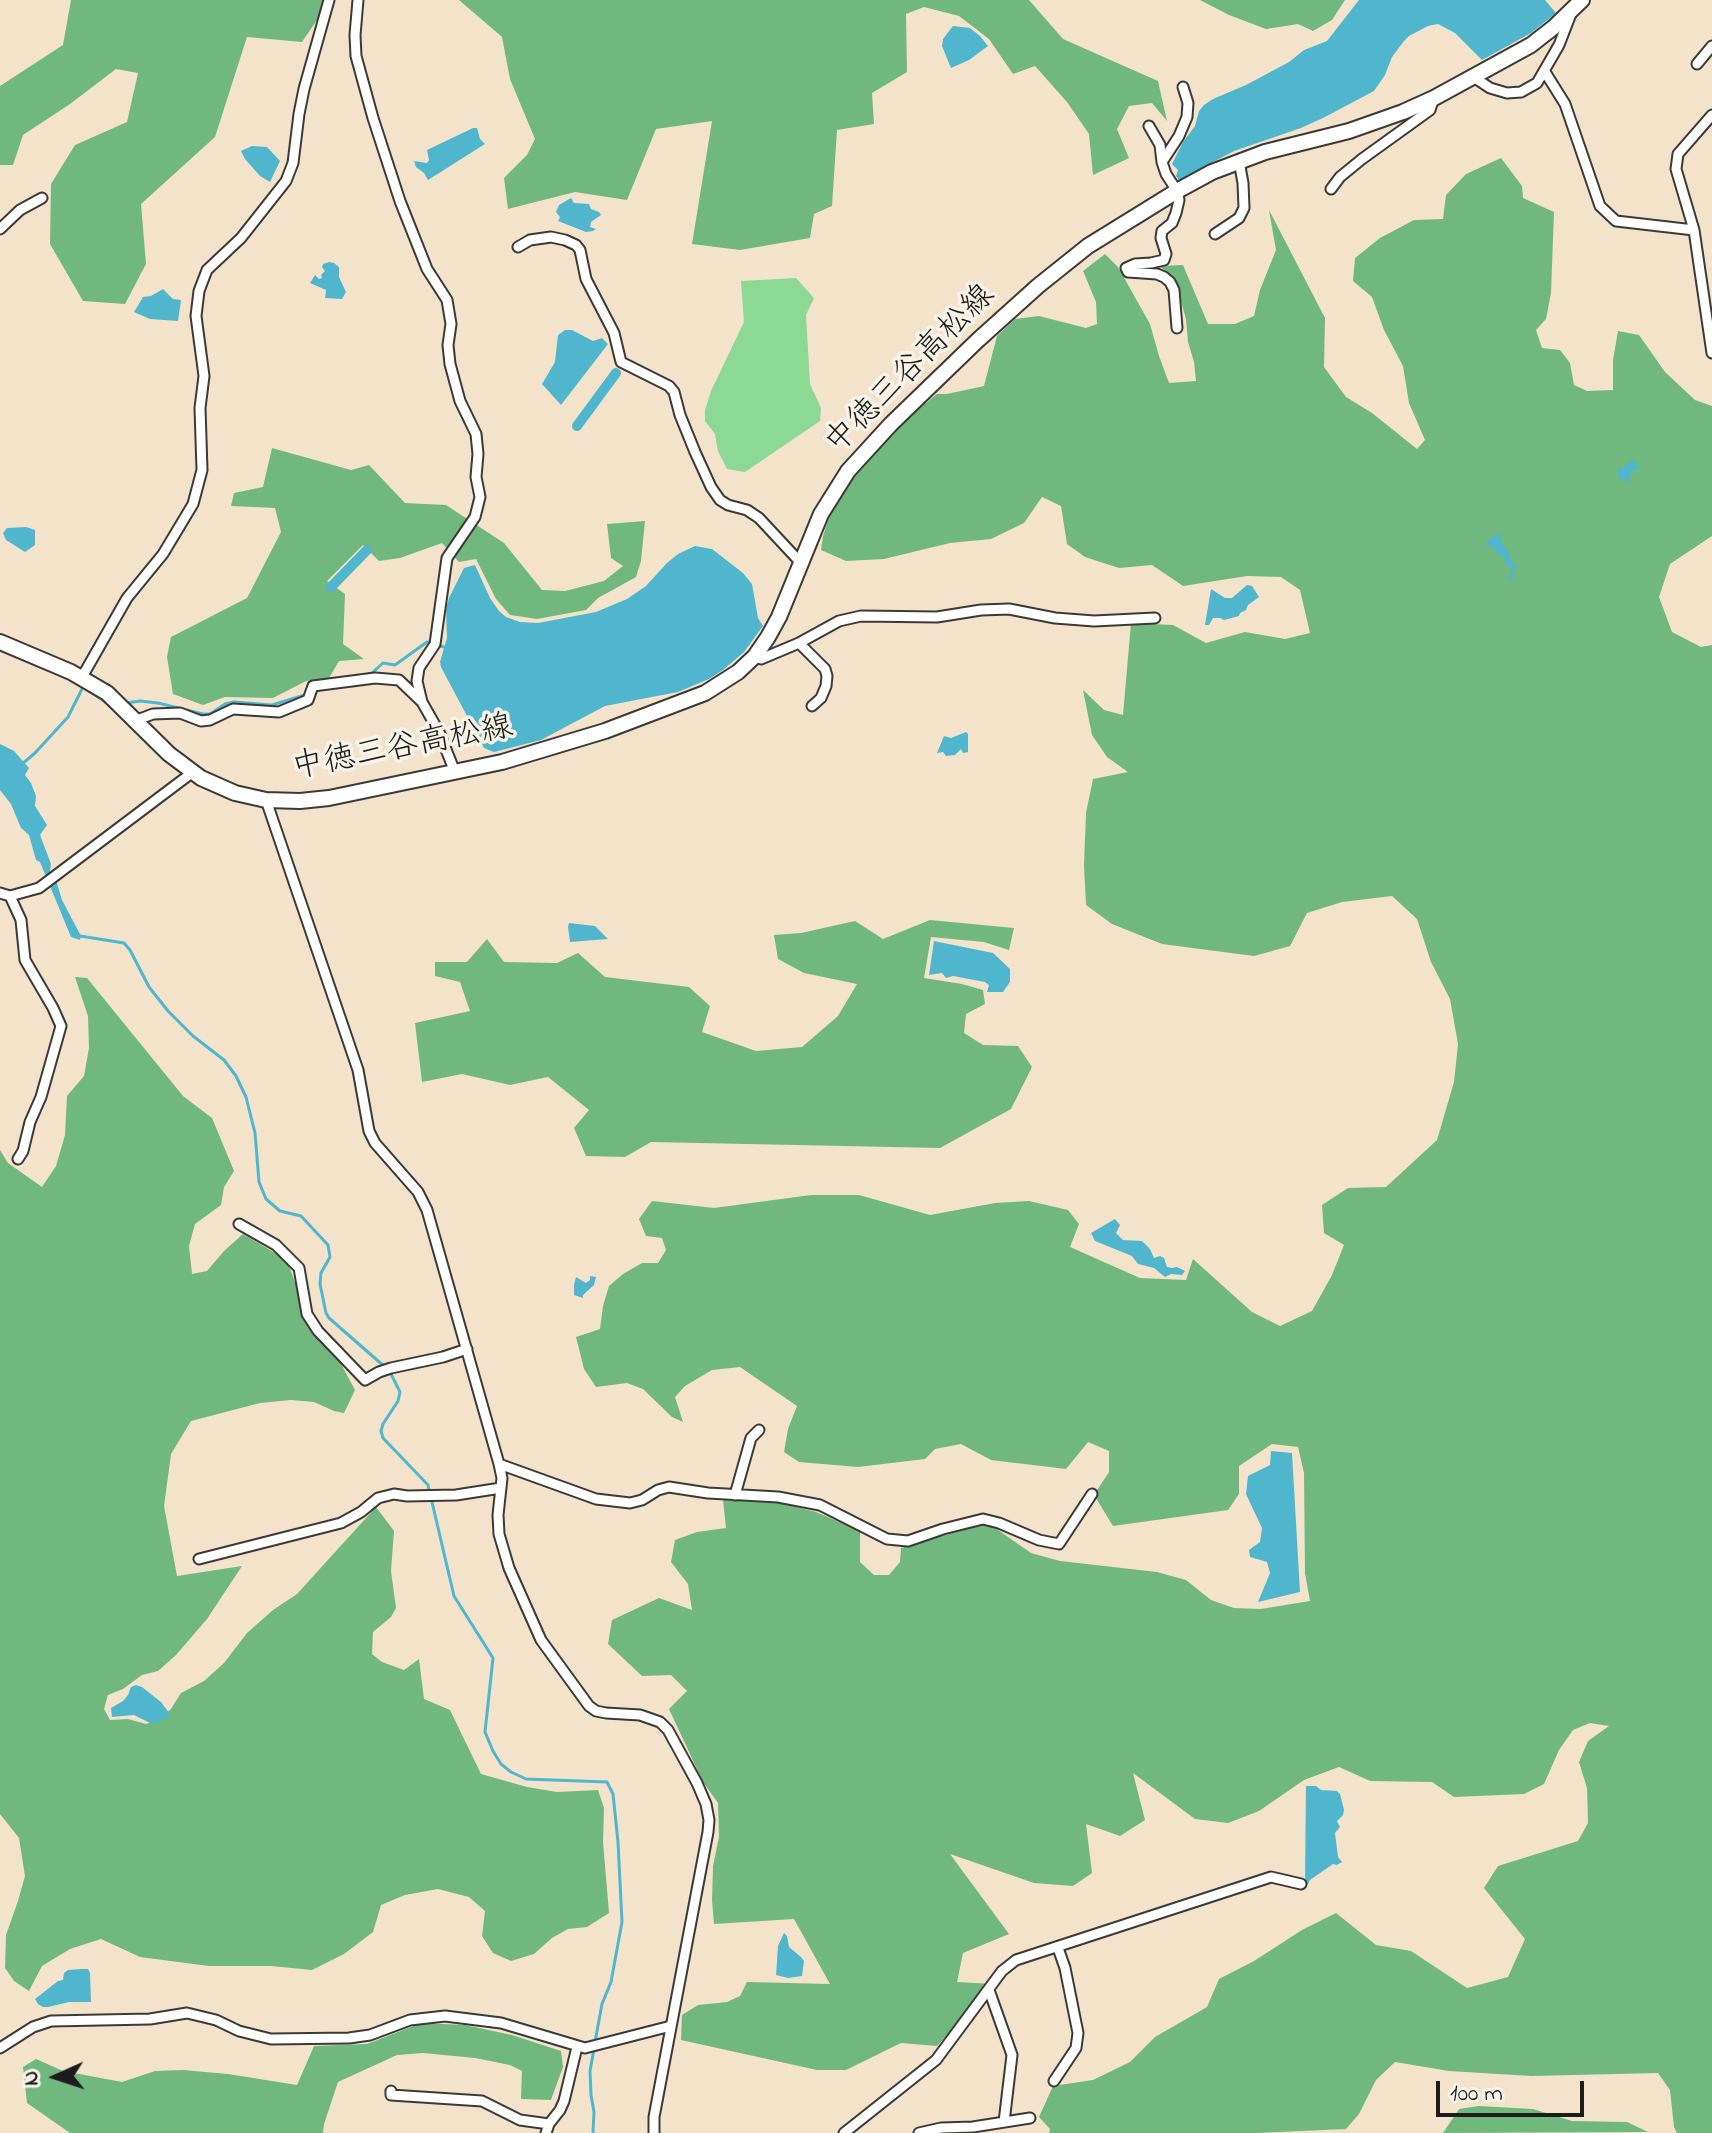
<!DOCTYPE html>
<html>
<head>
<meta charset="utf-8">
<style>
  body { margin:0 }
  #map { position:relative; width:1712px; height:2133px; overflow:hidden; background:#f4e3cb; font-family:"Indie Flower",sans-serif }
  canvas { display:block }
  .north { position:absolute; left:16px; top:2037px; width:80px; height:80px; -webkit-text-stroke:6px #f7f3e8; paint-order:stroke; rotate:267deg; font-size:22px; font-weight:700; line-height:32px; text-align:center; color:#1c1c1c }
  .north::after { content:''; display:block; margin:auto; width:28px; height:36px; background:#1c1c1c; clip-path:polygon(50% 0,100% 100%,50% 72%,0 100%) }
  .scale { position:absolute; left:1436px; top:2081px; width:148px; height:36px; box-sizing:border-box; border:4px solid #1c1c1c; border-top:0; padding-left:10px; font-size:24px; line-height:28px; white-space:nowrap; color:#1c1c1c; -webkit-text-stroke:6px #f7f3e8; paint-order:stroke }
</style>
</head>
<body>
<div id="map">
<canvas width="1712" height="2133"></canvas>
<div class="north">N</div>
<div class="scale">100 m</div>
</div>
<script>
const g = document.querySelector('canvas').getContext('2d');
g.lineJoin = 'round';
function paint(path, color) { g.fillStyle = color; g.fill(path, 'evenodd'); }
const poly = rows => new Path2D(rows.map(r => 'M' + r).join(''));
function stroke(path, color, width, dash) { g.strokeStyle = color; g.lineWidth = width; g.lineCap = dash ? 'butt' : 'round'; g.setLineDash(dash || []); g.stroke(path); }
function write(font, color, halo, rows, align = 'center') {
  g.font = font + ' "Indie Flower","Klee One",sans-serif'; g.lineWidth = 7; g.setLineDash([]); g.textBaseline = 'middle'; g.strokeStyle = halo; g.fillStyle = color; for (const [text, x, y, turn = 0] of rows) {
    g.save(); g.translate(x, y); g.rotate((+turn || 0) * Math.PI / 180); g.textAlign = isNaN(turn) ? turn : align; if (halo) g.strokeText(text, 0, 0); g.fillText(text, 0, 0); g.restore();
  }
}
paint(poly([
  [796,278,814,298,806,315,810,384,821,408,820,421,745,472,727,469,718,451,715,434,705,421,705,410,711,391,744,322,741,281]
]), '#8cd895');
paint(poly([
  [71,0,334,0,319,17,302,42,247,37,215,137,141,204,146,264,125,304,83,301,50,244,51,184,75,145,127,122,138,73,116,69,70,104,23,135,13,165,0,165,0,86,63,45],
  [459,0,1029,0,1063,39,1158,81,1167,121,1152,103,1129,106,1117,129,1129,158,1093,175,1089,134,1067,102,1035,66,1013,74,989,39,959,16,924,7,906,14,907,72,872,93,874,124,837,130,832,206,814,214,810,238,740,250,692,244,712,121,656,129,627,200,575,192,508,209,504,178,527,155,535,139,510,79,502,37],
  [1200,0,1345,0,1332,20,1313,31,1298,24,1266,29,1229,15],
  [1501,158,1522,186,1523,198,1554,212,1551,293,1546,319,1536,330,1542,348,1560,350,1570,363,1574,385,1587,391,1613,390,1613,360,1618,331,1639,335,1665,372,1695,400,1712,406,1712,536,1670,564,1659,597,1672,632,1701,647,1712,645,1712,2133,1677,2133,1674,2127,1670,2090,1658,2073,1531,2076,1449,2071,1395,2062,1376,2080,1359,2114,1346,2129,1256,2133,1049,2133,1050,2129,1039,2117,1053,2086,1093,2080,1130,2062,1155,2037,1207,2007,1219,1979,1254,1961,1302,1930,1336,1913,1376,1945,1411,1951,1467,1988,1508,1977,1525,1939,1484,1888,1498,1866,1578,1841,1588,1823,1587,1788,1579,1762,1588,1741,1609,1726,1590,1723,1573,1730,1559,1750,1544,1784,1524,1794,1454,1797,1432,1782,1370,1781,1339,1767,1304,1780,1259,1811,1228,1823,1195,1819,1133,1773,1145,1820,1120,1836,1086,1824,1092,1873,1073,1886,1034,1883,950,1854,1009,1934,963,1953,957,1982,993,1984,937,2046,901,2043,846,2070,817,2070,681,2040,682,2015,698,2005,727,2002,740,1996,747,1982,830,1984,794,1919,714,1924,712,1900,713,1866,719,1837,718,1803,703,1782,669,1709,687,1691,671,1675,642,1676,608,1644,612,1620,659,1598,692,1610,688,1584,671,1562,675,1540,697,1532,726,1528,723,1500,776,1502,816,1512,860,1531,860,1562,874,1575,889,1575,900,1562,901,1548,988,1523,1031,1553,1060,1561,1157,1572,1186,1580,1211,1600,1234,1608,1261,1609,1310,1601,1305,1573,1304,1473,1298,1447,1272,1444,1239,1466,1239,1494,1228,1510,1113,1526,1094,1495,1109,1472,1109,1451,1088,1442,1066,1469,991,1460,961,1444,935,1449,925,1459,858,1467,799,1462,784,1452,788,1429,797,1406,740,1367,712,1370,685,1386,675,1397,683,1422,672,1417,643,1389,627,1383,596,1387,584,1369,576,1337,600,1329,603,1306,609,1286,623,1274,642,1263,658,1263,666,1250,662,1238,646,1236,639,1219,652,1201,714,1208,811,1195,859,1195,930,1215,995,1203,1029,1201,1068,1210,1079,1224,1070,1247,1140,1278,1186,1280,1193,1259,1252,1312,1280,1326,1312,1311,1332,1275,1344,1245,1324,1233,1322,1205,1348,1188,1386,1187,1437,1140,1454,1082,1458,1044,1450,999,1431,962,1417,919,1392,896,1342,902,1307,913,1290,946,1254,956,1162,944,1112,924,1086,905,1084,865,1086,813,1093,779,1128,772,1107,757,1092,735,1083,690,1104,710,1123,715,1131,623,1173,625,1206,643,1245,632,1285,639,1310,633,1300,590,1281,577,1247,576,1183,586,1152,565,1119,568,1085,557,1067,544,1061,506,1042,497,1024,523,991,539,950,543,884,559,846,561,821,550,823,536,836,496,857,467,897,427,937,394,947,394,984,386,997,336,1015,319,1039,316,1086,328,1097,324,1096,302,1083,271,1105,254,1118,267,1150,324,1159,356,1169,383,1196,381,1194,362,1188,342,1186,319,1174,277,1159,266,1183,265,1208,324,1235,324,1254,316,1260,290,1276,250,1269,210,1325,318,1324,367,1346,397,1372,413,1417,449,1425,440,1409,403,1403,366,1384,330,1372,297,1353,281,1355,258,1380,238,1414,220,1443,219,1446,195,1466,174],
  [272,448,351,470,369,465,405,503,446,505,504,543,542,590,565,591,604,581,623,566,611,558,607,524,645,521,641,561,636,577,598,598,586,610,537,619,510,615,496,599,476,559,459,562,442,543,400,558,379,561,363,545,327,581,345,594,343,644,364,659,339,661,329,678,306,681,273,698,225,697,203,705,173,694,167,657,171,637,247,598,281,532,275,508,231,506,234,493,263,487],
  [930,920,1014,928,1009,950,984,942,931,937,924,978,962,984,983,990,985,1004,966,1014,964,1033,983,1045,1018,1046,1032,1067,1011,1109,940,1148,651,1142,625,1157,586,1156,574,1128,589,1110,548,1077,510,1085,462,1074,422,1082,415,1023,470,1011,460,982,435,976,435,962,467,962,487,939,504,962,557,963,578,953,605,977,689,987,710,1006,702,1032,756,1051,802,1047,838,1016,857,984,804,973,778,959,774,935,801,933,855,921,883,939],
  [75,977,87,978,183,1096,212,1118,234,1171,224,1187,221,1205,195,1224,189,1246,192,1274,207,1271,224,1251,243,1234,287,1260,303,1305,332,1347,355,1390,344,1413,334,1411,314,1402,291,1400,260,1403,191,1421,171,1454,164,1506,177,1576,242,1566,207,1619,176,1655,158,1671,142,1675,123,1689,108,1695,104,1709,110,1720,128,1719,146,1724,159,1720,171,1709,181,1693,204,1681,224,1663,247,1633,273,1610,297,1594,376,1507,394,1531,391,1571,396,1608,391,1617,373,1632,372,1654,382,1662,404,1670,419,1659,424,1699,450,1710,481,1774,527,1787,557,1792,598,1790,604,1808,603,1842,609,1913,587,1927,568,1929,552,1938,534,1954,511,1961,493,1953,482,1936,485,1911,469,1897,438,1889,405,1895,381,1905,373,1932,344,1954,312,1970,271,1966,209,1966,140,1957,101,1939,70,1949,42,1966,29,1991,14,1981,5,1968,6,1935,18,1901,25,1876,19,1838,0,1814,0,1150,8,1163,42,1187,56,1166,65,1135,67,1096,84,1076,89,1048,88,1016],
  [421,2023,465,2025,512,2035,561,2051,563,2067,551,2100,521,2099,522,2071,510,2065,475,2058,423,2053,397,2055,338,2082,324,2124,323,2133,70,2133,27,2103,23,2067,36,2059,63,2071,122,2082,155,2071,183,2070,228,2074,297,2085,314,2046,367,2044],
  [1479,2106,1533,2109,1572,2121,1627,2122,1648,2132,1443,2133,1459,2109]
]), '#71b87e');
paint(poly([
  [1359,0,1545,0,1556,13,1531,33,1482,60,1455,33,1438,24,1428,26,1409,36,1404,41,1392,57,1385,75,1374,91,1323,118,1301,128,1234,151,1179,180,1176,176,1178,170,1172,164,1183,142,1195,126,1199,111,1204,105,1213,99,1246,85,1289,62,1304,50,1327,41],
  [953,26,970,28,980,36,988,46,969,60,951,68,942,46,943,39],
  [473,128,477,128,480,139,485,144,428,180,424,173,416,167,414,161,427,163,429,160,427,150],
  [252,146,267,147,280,161,270,182,260,176,245,159,241,151],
  [571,198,574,203,589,204,591,209,599,212,601,215,591,222,590,227,596,229,593,231,586,232,558,221,560,217,556,212,559,205],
  [329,262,334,263,339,267,339,277,346,292,342,299,325,298,326,290,310,283,315,275,319,279,322,278,321,275,325,271,322,267,323,264],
  [163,289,173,299,181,300,178,321,150,319,134,312,143,297,151,296],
  [565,330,572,330,593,341,602,338,608,344,561,405,542,384,555,362,558,335],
  [1633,459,1640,468,1630,473,1629,481,1626,482,1623,479,1617,478,1619,475,1617,470,1620,467,1623,468],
  [26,527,35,530,35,545,25,552,6,540,3,533,7,528],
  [1501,533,1500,539,1508,552,1511,560,1513,564,1516,564,1513,579,1510,580,1507,577,1511,575,1512,569,1505,562,1503,555,1497,555,1494,548,1485,544,1494,536],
  [695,546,712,549,743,573,752,584,758,618,763,626,744,652,723,670,709,679,678,692,605,706,541,740,494,752,484,748,441,667,440,662,447,638,446,609,449,598,464,568,475,565,490,598,499,611,506,617,520,622,538,623,596,612,627,599,646,586,667,563,678,554],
  [1247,585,1252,586,1259,597,1248,605,1246,610,1240,613,1239,616,1224,620,1220,618,1213,618,1209,625,1205,625,1211,589,1225,598,1232,598],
  [966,732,968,734,968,752,963,753,961,749,955,755,946,756,943,752,937,753,944,736,951,738],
  [0,744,14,751,29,768,25,775,31,783,36,796,35,806,47,825,40,835,51,864,50,872,56,880,62,900,81,936,80,940,71,937,40,862,36,860,29,835,21,828,11,804,0,790],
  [569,923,595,926,608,939,570,942,568,927],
  [934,941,993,953,1010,969,1010,982,1003,992,987,992,989,985,985,982,953,976,946,978,942,973,929,975],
  [1115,1219,1120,1225,1116,1233,1123,1240,1142,1241,1150,1249,1154,1258,1160,1256,1164,1258,1167,1267,1172,1268,1177,1267,1185,1271,1182,1275,1171,1274,1165,1277,1154,1268,1138,1264,1132,1256,1095,1241,1091,1233],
  [590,1276,596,1277,594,1285,583,1295,583,1298,574,1295,574,1285,576,1277,586,1283,590,1280],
  [1271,1451,1292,1453,1300,1592,1258,1602,1270,1573,1267,1562,1250,1557,1249,1550,1260,1542,1262,1528,1246,1494,1248,1476,1270,1465],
  [136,1685,142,1687,161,1702,170,1714,165,1719,152,1724,134,1715,112,1717,111,1708,123,1701,128,1695,131,1687],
  [1306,1786,1316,1786,1321,1790,1337,1791,1340,1794,1344,1810,1343,1815,1337,1821,1340,1827,1335,1833,1338,1857,1342,1862,1337,1865,1333,1864,1310,1880,1308,1884,1305,1884],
  [784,1933,787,1936,789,1947,801,1957,804,1961,802,1976,788,1978,776,1975,778,1946],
  [82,1969,88,1969,90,1973,91,2002,69,2002,48,2007,43,2007,38,2004,35,1999,58,1981,63,1980,64,1973,68,1970]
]), '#50b6ce');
stroke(poly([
  [364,675,372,673,383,663,395,665,427,642,444,647],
  [126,703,140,701,158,703,203,714,210,714,225,704,234,702,272,705,308,694],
  [22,764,35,753,68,717,83,687,107,703],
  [80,936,124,943,130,950,149,987,168,1011,193,1036,224,1060,236,1076,246,1097,255,1133,259,1182,266,1199,280,1211,301,1216,328,1245,330,1257,321,1273,320,1284,326,1313,329,1318,385,1367],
  [390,1372,400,1392,398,1401,383,1424,381,1431,383,1438,428,1485,454,1596,493,1658,485,1732,493,1751,501,1764,511,1772,526,1779,607,1782,613,1794,618,1842,622,1922,611,1982,602,2004,595,2042],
  [593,2133,594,2112,591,2095,590,2071,594,2049]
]), '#50b6ce', 3);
stroke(poly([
  [577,426,616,373],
  [331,587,367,550]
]), '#50b6ce', 10);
const street = poly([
  [358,0,355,35,356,56,373,118,400,201,427,269,447,300,451,324,448,345,450,364,460,401,476,434,478,454,476,477,480,497,475,517,447,558,435,644,419,668,417,681,422,702,439,732,455,772],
  [1697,64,1712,46],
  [1545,72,1565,104,1600,206,1616,221,1694,230],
  [1472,76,1490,88,1507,93,1521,92,1537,83,1559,45,1571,14],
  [1712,115,1678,154,1676,169,1694,230,1712,353],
  [1149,126,1160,145,1162,162,1166,174,1177,191,1179,200,1176,213,1172,223,1162,231,1161,238,1166,254,1164,260,1151,263,1135,264,1126,268,1128,272,1157,274,1164,277,1170,282,1174,290,1177,328],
  [1162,162,1179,136,1187,117,1188,103,1183,87],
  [1331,189,1340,177,1362,159,1430,110,1434,98],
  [0,229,20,210,42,198],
  [1215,234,1239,218,1244,208,1243,183,1239,161],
  [518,247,530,240,551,237,565,240,576,245,580,250,586,279,614,333,621,362,669,386,674,392,680,415,695,452,711,487,720,500,728,505,747,510,759,518,800,562],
  [799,643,825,669,827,676,826,686,821,698,812,706],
  [755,656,761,659,799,643,839,621,861,616,937,617,981,610,1009,609,1055,618,1094,621,1155,618],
  [82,677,127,598,163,554,193,504,202,470,200,408,204,376,196,316,199,291,207,270,241,238,286,181,293,163,299,114,304,89,329,0],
  [137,720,153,714,180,713,201,721,210,720,233,709,279,712,308,700,313,686,375,678,399,680,422,702],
  [266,800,358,1070,369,1131,375,1143,418,1192,427,1210,499,1464,502,1478,498,1515,499,1534,509,1568,541,1640,589,1706,596,1711,606,1713,640,1715,660,1722,668,1730,697,1783,706,1804,709,1820,708,1832,654,2117,654,2133],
  [0,893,10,896,39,888,193,772],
  [10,896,21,920,25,960,53,1008,61,1026,41,1097,30,1122,23,1151,18,1159],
  [239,1224,276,1245,299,1268,307,1314,318,1331,365,1380,379,1372,391,1368,443,1357,467,1349],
  [499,1464,596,1499,630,1503,642,1500,658,1490,669,1487,708,1493,778,1497,820,1505,887,1539,908,1541,943,1529,983,1519,999,1523,1039,1540,1059,1544,1092,1494],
  [735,1495,751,1438,759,1430],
  [199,1559,341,1523,361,1512,378,1498,394,1494,407,1496,456,1495,501,1488],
  [989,1990,1012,2055,1004,2122],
  [0,2048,33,2027,51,2021,150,2019,187,2013,216,2020,239,2031,271,2039,349,2038,370,2035,410,2020,445,2016,501,2023,585,2048,671,2026],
  [1054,2081,1076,2048,1078,2033,1065,1968,1058,1948],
  [391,2091,391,2095,482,2101,520,2120,549,2124],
  [546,2133,549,2124,560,2110,564,2101,577,2047],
  [844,2133,936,2060,1002,1971,1016,1960,1271,1877,1301,1884],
  [919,2133,941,2128,973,2127,1030,2118]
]);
const primary = poly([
  [0,642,71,672,107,693,169,754,201,778,235,793,266,800,300,801,329,798,502,762,605,731,705,693,738,672,755,656,768,637,779,617,821,514,848,471,891,424,978,340,1038,286,1088,246,1177,191,1212,172,1265,152,1349,131,1403,112,1434,98,1531,45,1554,27,1582,0]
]);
stroke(street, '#3c3a36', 13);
stroke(primary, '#3c3a36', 18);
stroke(street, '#fff', 9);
stroke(primary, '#fff', 14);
write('32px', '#1c1c1c', '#f7f3e8', [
  ["中徳三谷高松線",912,371,-45],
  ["中徳三谷高松線",403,750,-11]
]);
</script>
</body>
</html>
